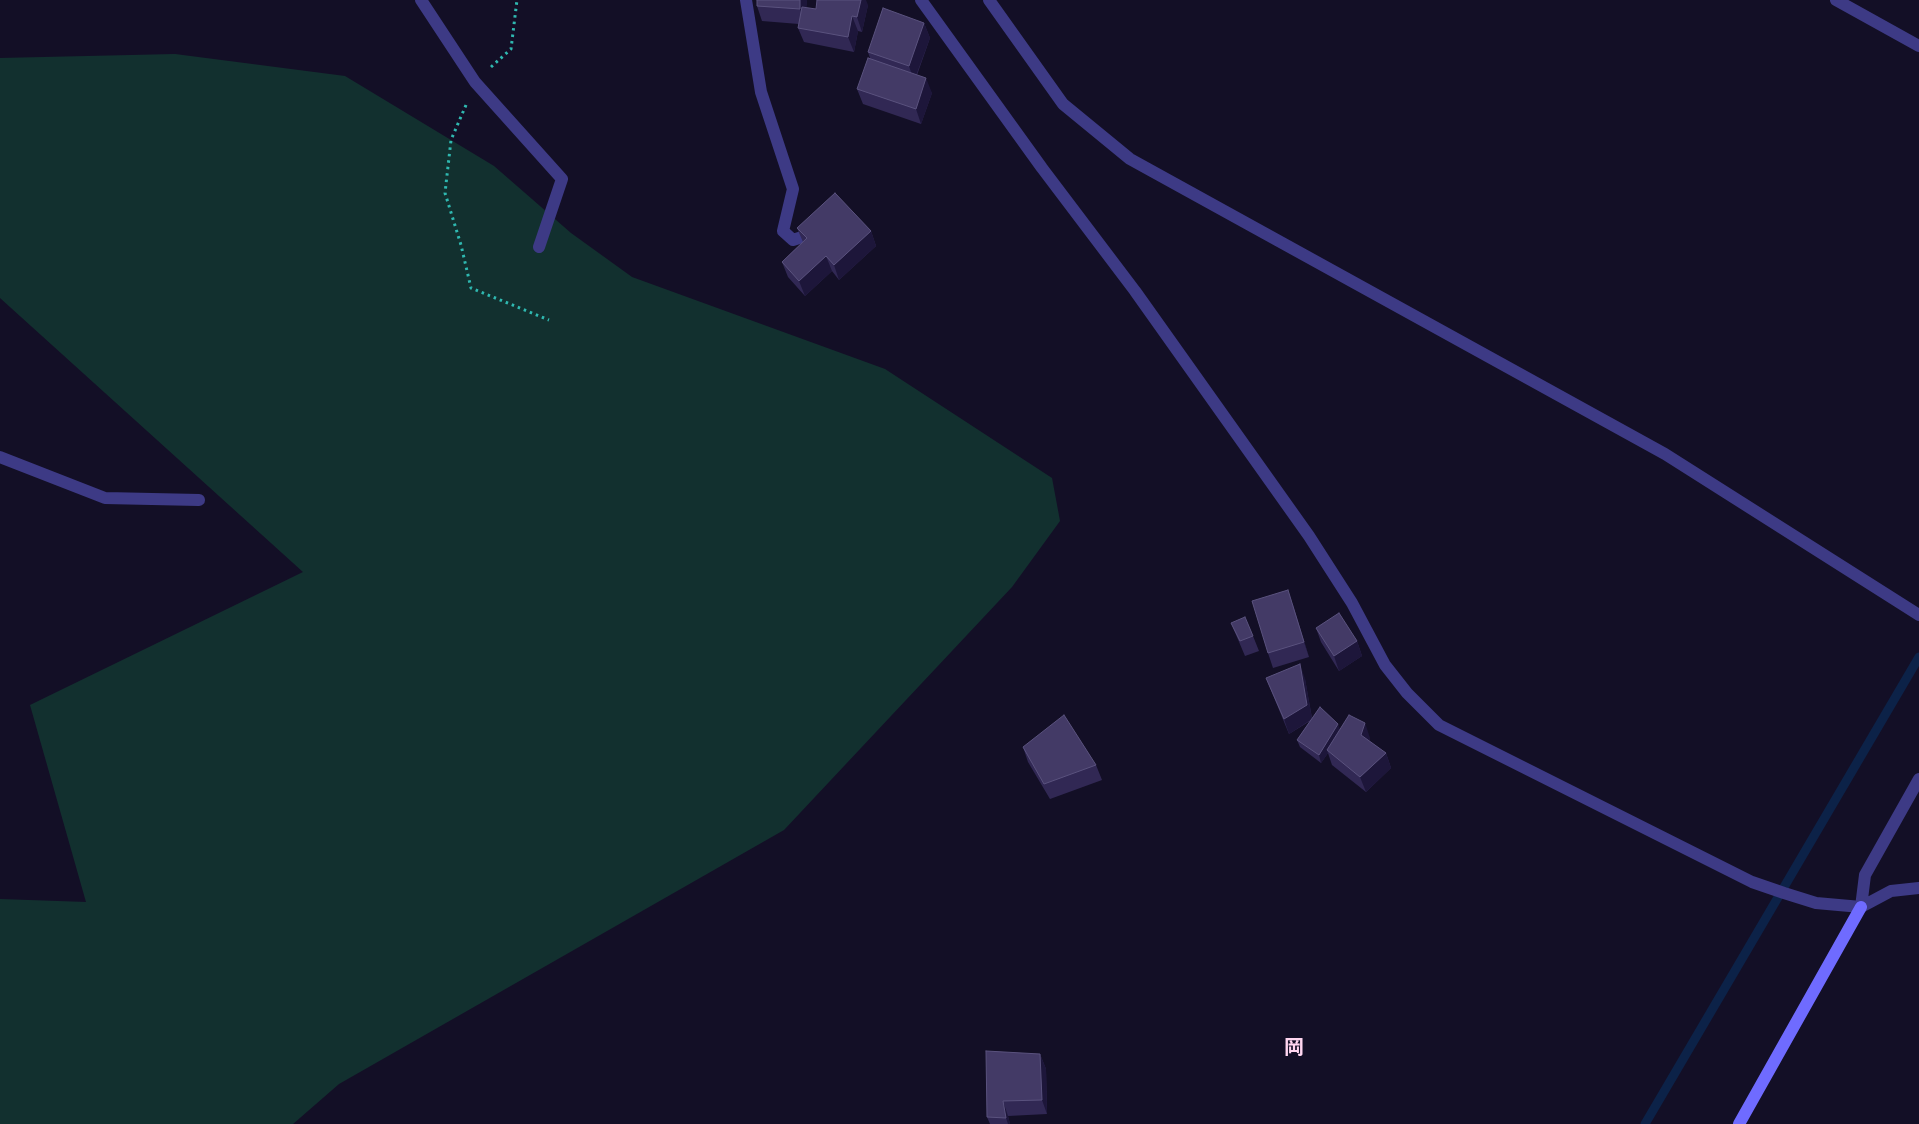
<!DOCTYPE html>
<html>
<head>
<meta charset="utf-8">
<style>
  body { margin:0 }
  canvas { display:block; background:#130f26 }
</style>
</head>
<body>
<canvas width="1919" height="1124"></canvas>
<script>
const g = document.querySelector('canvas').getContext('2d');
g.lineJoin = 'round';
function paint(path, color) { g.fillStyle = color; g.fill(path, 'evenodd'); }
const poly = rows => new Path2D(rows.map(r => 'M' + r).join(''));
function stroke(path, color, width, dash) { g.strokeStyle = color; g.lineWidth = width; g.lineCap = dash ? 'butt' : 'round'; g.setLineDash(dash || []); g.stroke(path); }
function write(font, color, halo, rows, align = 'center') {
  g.font = font + ' "Public Sans","Noto Sans JP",sans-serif'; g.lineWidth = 4.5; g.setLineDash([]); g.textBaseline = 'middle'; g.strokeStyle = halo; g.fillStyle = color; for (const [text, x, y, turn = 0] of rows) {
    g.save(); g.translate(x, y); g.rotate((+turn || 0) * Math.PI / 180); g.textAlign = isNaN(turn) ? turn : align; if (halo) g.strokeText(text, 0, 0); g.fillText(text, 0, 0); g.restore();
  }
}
paint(poly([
  [175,54,345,76,494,166,571,233,632,277,885,369,1052,478,1060,521,1012,587,784,830,339,1084,293,1124,0,1124,0,899,86,902,30,705,303,572,0,298,0,58]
]), '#12302f');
stroke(poly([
  [1645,1124,1919,657]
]), '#0c2248', 9);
stroke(poly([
  [491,67,511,49,517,0],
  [466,105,451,140,445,193,461,245,471,288,549,320]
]), '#2fb8b0', 3, [2.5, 4]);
stroke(poly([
  [421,0,475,82,562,179,539,247],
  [746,0,761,92,793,189,783,231,793,240,802,237],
  [921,0,1042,168,1135,291,1309,536,1352,603,1385,665,1407,693,1439,725,1752,882,1784,893,1816,903,1861,907,1891,891,1919,888],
  [989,0,1063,104,1130,159,1665,454,1919,615],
  [1836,0,1919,46],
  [0,457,105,498,199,500],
  [1861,907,1865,875,1919,779]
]), '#3d3a85', 12);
stroke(poly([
  [1739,1124,1861,907]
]), '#6f6bff', 12);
paint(poly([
  [757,0,807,0,806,8,816,9,868,5,862,32,858,31,854,52,804,42,798,28,799,24,762,21,757,6],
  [924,23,930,38,917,75,932,93,921,124,863,104,857,89,870,58,868,52],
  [797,228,871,231,876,246,839,280,832,271,805,296,788,277,782,262,803,242],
  [1293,605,1309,657,1273,668,1268,653],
  [1231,623,1253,636,1259,651,1245,656],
  [1316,628,1357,641,1362,656,1339,671,1321,642],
  [1266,678,1305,679,1312,718,1340,729,1370,738,1369,741,1386,753,1391,768,1366,792,1332,765,1328,753,1321,763,1300,747,1297,740,1310,721,1289,734],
  [1023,747,1096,765,1102,780,1050,799,1028,762],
  [1040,1054,1046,1069,1047,1114,1008,1116,1010,1124,990,1124,987,1117]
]), '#312854');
paint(poly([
  [800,0,807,0,805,24,800,9],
  [861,0,866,0,868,5,862,32,857,17],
  [852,16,858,31,854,52,848,37],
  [924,23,930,38,914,81,909,66],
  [926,78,932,93,921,124,916,109],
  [871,231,876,246,839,280,834,265],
  [826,256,832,271,805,296,799,281],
  [1288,590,1293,605,1309,657,1304,642],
  [1357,641,1362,656,1339,671,1334,656],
  [1300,664,1305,679,1312,719,1289,734,1284,719],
  [1365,723,1370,738,1367,750,1361,735],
  [1338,724,1341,732,1327,750,1328,753,1321,763,1319,755],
  [1386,753,1391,768,1366,792,1360,777],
  [1040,1054,1046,1069,1047,1114,1042,1100],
  [1003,1101,1008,1116,1010,1124,1008,1124,1006,1118]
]), '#1d163a');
const building = poly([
  [757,0,800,0,800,9,757,6,757,0],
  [817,0,861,0,857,17,852,16,848,37,798,28,802,7,816,9,817,0],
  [883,8,924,23,909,66,868,52,883,8],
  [868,58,926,78,916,109,857,89,868,58],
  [835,193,871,231,834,265,826,256,799,281,782,262,807,238,797,228,835,193],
  [1288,590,1304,642,1268,653,1252,601,1288,590],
  [1339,613,1357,641,1334,656,1316,628,1339,613],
  [1245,617,1253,636,1240,641,1231,623,1245,617],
  [1300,664,1307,705,1284,719,1266,678,1300,664],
  [1320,707,1338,724,1319,755,1297,740,1320,707],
  [1064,715,1096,765,1044,784,1023,747,1064,715],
  [1349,715,1365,723,1361,735,1386,753,1360,777,1327,750,1349,715],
  [986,1051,1040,1054,1042,1100,1003,1101,1006,1118,987,1117,986,1051]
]);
paint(building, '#433a66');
stroke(building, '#5a527e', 1);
write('bold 20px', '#ffd6f0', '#130f26', [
  ["岡",1294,1048]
]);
</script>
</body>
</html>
